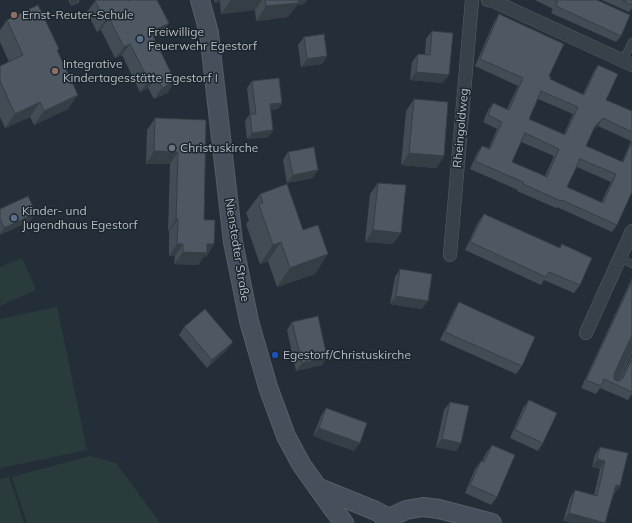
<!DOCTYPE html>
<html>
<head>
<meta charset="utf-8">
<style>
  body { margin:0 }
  canvas { display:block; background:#242e38 }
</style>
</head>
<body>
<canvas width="632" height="523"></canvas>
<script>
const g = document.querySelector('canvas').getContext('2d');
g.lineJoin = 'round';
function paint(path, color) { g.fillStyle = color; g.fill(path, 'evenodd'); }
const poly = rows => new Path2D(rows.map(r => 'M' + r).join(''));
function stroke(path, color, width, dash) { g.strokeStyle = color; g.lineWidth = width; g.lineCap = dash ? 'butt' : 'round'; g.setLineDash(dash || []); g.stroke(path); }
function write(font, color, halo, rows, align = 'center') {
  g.font = font + ' Mulish,sans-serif'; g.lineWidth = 3; g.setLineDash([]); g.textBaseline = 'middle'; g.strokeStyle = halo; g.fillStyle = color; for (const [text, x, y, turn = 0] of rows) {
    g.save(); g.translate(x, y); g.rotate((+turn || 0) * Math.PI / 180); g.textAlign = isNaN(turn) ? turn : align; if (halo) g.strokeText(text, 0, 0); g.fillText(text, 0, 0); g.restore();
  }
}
paint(poly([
  [22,258,36,290,0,306,0,267],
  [57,307,87,450,0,468,0,319],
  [90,456,116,463,160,523,27,523,12,477],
  [9,477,24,523,0,523,0,479]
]), '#293c3b');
const lane = poly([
  [73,1,75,0],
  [623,60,632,42],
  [620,258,632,264],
  [613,384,632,343]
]);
const street = poly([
  [488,0,493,1,632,65],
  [450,255,472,0],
  [586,333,632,231]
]);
const secondary = poly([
  [200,0,209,33,233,242,249,321,268,387,286,436,301,464,333,509,344,523],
  [317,487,376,511,389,518],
  [385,523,389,518,406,510,423,507,439,509,492,523]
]);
stroke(lane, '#565e66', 8);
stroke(street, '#565e66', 14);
stroke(secondary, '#565e66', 20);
stroke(lane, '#384048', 7);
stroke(street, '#384048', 13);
stroke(secondary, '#464f5b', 18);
paint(poly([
  [214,0,307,0,304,4,297,5,288,17,256,21,255,10,221,14,220,2,215,3],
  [535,0,597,0,621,36,616,42,551,13,553,9],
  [602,0,632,0,632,8,629,12],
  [95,1,128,1,169,23,161,35,154,38,175,81,167,93,154,99,148,88,140,92,122,55,115,58,101,30,97,32,87,12],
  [499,14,549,76,550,79,583,94,593,73,598,65,606,100,632,111,632,192,617,225,612,232,557,207,556,208,517,191,518,190,470,169,477,153,482,146,489,148,497,129,483,122,488,110,493,103,507,109,518,86,475,66,494,22],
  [538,99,573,114,564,134,529,119],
  [598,126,631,141,622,162,586,146,593,130],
  [521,142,554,156,545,176,512,162],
  [577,167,611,182,601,203,567,187],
  [7,20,58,51,68,109,34,125,30,117,5,128,0,117,0,66,9,62,0,42,0,30],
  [432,31,443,83,410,80,412,62,418,54,425,55,426,39],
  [304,37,327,56,322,64,301,67,298,45],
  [252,81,282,103,278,109,270,110,273,130,268,137,247,139,245,121,250,114,247,88],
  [414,99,444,156,436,168,401,165,406,111],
  [155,118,206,120,204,220,214,244,206,257,204,256,198,265,174,264,175,256,169,256,169,231,168,231,170,164,146,164,147,130],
  [288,152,313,178,287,183,283,160],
  [378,183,393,244,365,242,370,194],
  [260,194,315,274,277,287,268,261,260,264,246,224,249,220,246,213],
  [0,209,30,221,0,235],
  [484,214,559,248,562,244,580,285,574,293,544,280,541,285,465,250,478,222],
  [400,269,422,309,390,304,395,277],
  [632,278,632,338,630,339,614,374,614,379,617,381,620,380,632,355,632,394,628,400,600,388,596,394,581,388],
  [459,302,522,366,516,374,440,340,454,310],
  [292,322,322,365,296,371,287,330],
  [184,327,227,350,207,368,179,335],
  [529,400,543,443,538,451,510,438,523,408],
  [450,402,461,443,456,451,436,447,444,410],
  [326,408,354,451,313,436,321,416],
  [492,445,497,497,491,505,465,493,475,469,481,461,482,461,486,453],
  [600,447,620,486,614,494,563,521,570,498,575,490,594,495,600,469,592,467,595,455]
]), '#424c55');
paint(poly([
  [216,0,221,0,220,2,215,3],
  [231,0,262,0,255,10,221,14],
  [291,0,307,0,304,4,297,5,288,17,256,21,266,6],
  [109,18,101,30,97,32,105,20],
  [169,23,161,35,143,44,151,32],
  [130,44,122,55,115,58,124,47],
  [327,56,322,64,301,67,307,59],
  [416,72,449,75,443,83,410,80],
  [157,77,148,88,140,92,149,81],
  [175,81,167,93,154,99,162,88],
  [78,95,68,109,34,125,44,111],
  [40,102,30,117,5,128,15,114],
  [282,103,278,109,265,111,270,104],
  [603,118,598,126,590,133,595,126],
  [273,130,268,137,247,139,252,133],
  [154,151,178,152,170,164,146,164],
  [409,153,444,156,436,168,401,165],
  [318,170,313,178,287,183,293,175],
  [36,213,30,221,0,235,0,234,4,228],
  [176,219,178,219,169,231,168,231],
  [373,230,401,233,393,244,365,242],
  [281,242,268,261,260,264,273,245],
  [177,244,183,244,175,256,169,256],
  [207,244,214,244,206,257,204,256,198,265,174,264,183,252],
  [328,254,315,274,277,287,290,268],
  [396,296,428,301,422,309,390,304],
  [233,342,227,350,207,368,212,360],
  [327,357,322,365,296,371,302,363],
  [319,428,360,443,354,451,313,436],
  [442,439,461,443,456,451,436,447],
  [597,459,605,461,600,469,592,467],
  [616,485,620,486,614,494,611,493],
  [569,513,604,523,571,523,563,521]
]), '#363e45');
const building = poly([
  [97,0,128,0,128,1,130,0,157,0,169,23,151,32,175,81,162,88,157,77,149,81,130,44,124,47,109,18,105,20,95,1,97,0],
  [265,0,298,0,299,3,266,6,265,0],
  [554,0,597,0,630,15,621,36,556,6,558,2,554,0],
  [622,0,632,0,632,5,622,0],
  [38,5,59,49,57,50,78,95,44,111,40,102,15,114,0,81,0,66,23,55,7,20,38,5],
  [499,14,564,44,549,76,551,77,550,79,584,95,598,65,618,74,606,100,632,111,632,132,603,118,595,126,586,146,623,162,632,142,632,192,617,225,562,200,561,201,523,184,523,182,475,161,482,146,490,149,502,122,488,115,493,103,509,110,523,78,480,59,499,14],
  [541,91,578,107,565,135,529,119,541,91],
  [525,133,559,149,547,177,512,162,525,133],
  [580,159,616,174,603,203,567,187,580,159],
  [432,31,453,33,449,75,416,72,418,54,430,55,432,31],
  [324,34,327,56,307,59,304,37,324,34],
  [279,78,282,103,270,104,273,130,252,133,250,114,256,114,252,81,279,78],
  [414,99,448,102,444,156,409,153,414,99],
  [155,118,206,120,204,220,215,220,214,244,207,244,207,253,183,252,183,244,177,244,178,219,176,219,178,152,154,151,155,118],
  [314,147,318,170,293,175,288,152,314,147],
  [378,183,406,185,401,233,373,230,378,183],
  [287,184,303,230,318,225,328,254,290,268,281,242,273,245,259,205,263,203,260,194,287,184],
  [28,196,36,213,4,228,0,219,0,209,28,196],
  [484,214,560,248,562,244,592,258,580,285,549,272,546,277,470,242,484,214],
  [400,269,432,274,428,301,396,296,400,269],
  [632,281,632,335,614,374,614,379,617,381,621,380,623,378,632,359,632,392,604,379,601,386,586,380,632,281],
  [459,302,535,337,522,366,445,332,459,302],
  [205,309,233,342,212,360,184,327,205,309],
  [318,316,327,357,302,363,292,322,318,316],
  [529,400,557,413,543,443,515,430,529,400],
  [450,402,469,406,461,443,442,439,450,402],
  [326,408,367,423,360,443,319,428,326,408],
  [492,445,515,455,497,497,470,485,481,461,484,462,492,445],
  [600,447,628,453,620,486,616,485,605,523,569,513,575,490,597,496,605,461,597,459,600,447]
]);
paint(building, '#4d5863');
stroke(building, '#363e45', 1);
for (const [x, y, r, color] of [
  [14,15,4,"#8d6e63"],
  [140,39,4,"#5c6f8a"],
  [55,71,4,"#8d6e63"],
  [172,148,4,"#6b7280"],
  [14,218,4,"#5c6f8a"],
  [275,355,4,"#1a4fb4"]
]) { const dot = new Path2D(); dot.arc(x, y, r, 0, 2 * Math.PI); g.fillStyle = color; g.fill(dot); stroke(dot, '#1d252d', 1.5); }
write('12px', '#b3bbc4', '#1d252d', [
  ["Ernst-Reuter-Schule",22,15],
  ["Freiwillige",148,32],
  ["Feuerwehr Egestorf",148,46],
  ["Integrative",63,64],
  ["Kindertagesstätte Egestorf I",63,78],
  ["Christuskirche",180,148],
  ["Kinder- und",22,211],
  ["Jugendhaus Egestorf",22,225],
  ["Egestorf/Christuskirche",283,355]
], 'left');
write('12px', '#b3bbc4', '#1d252d', [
  ["Rheingoldweg",461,128,-85],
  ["Nienstedter Straße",237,250,81]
]);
</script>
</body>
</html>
